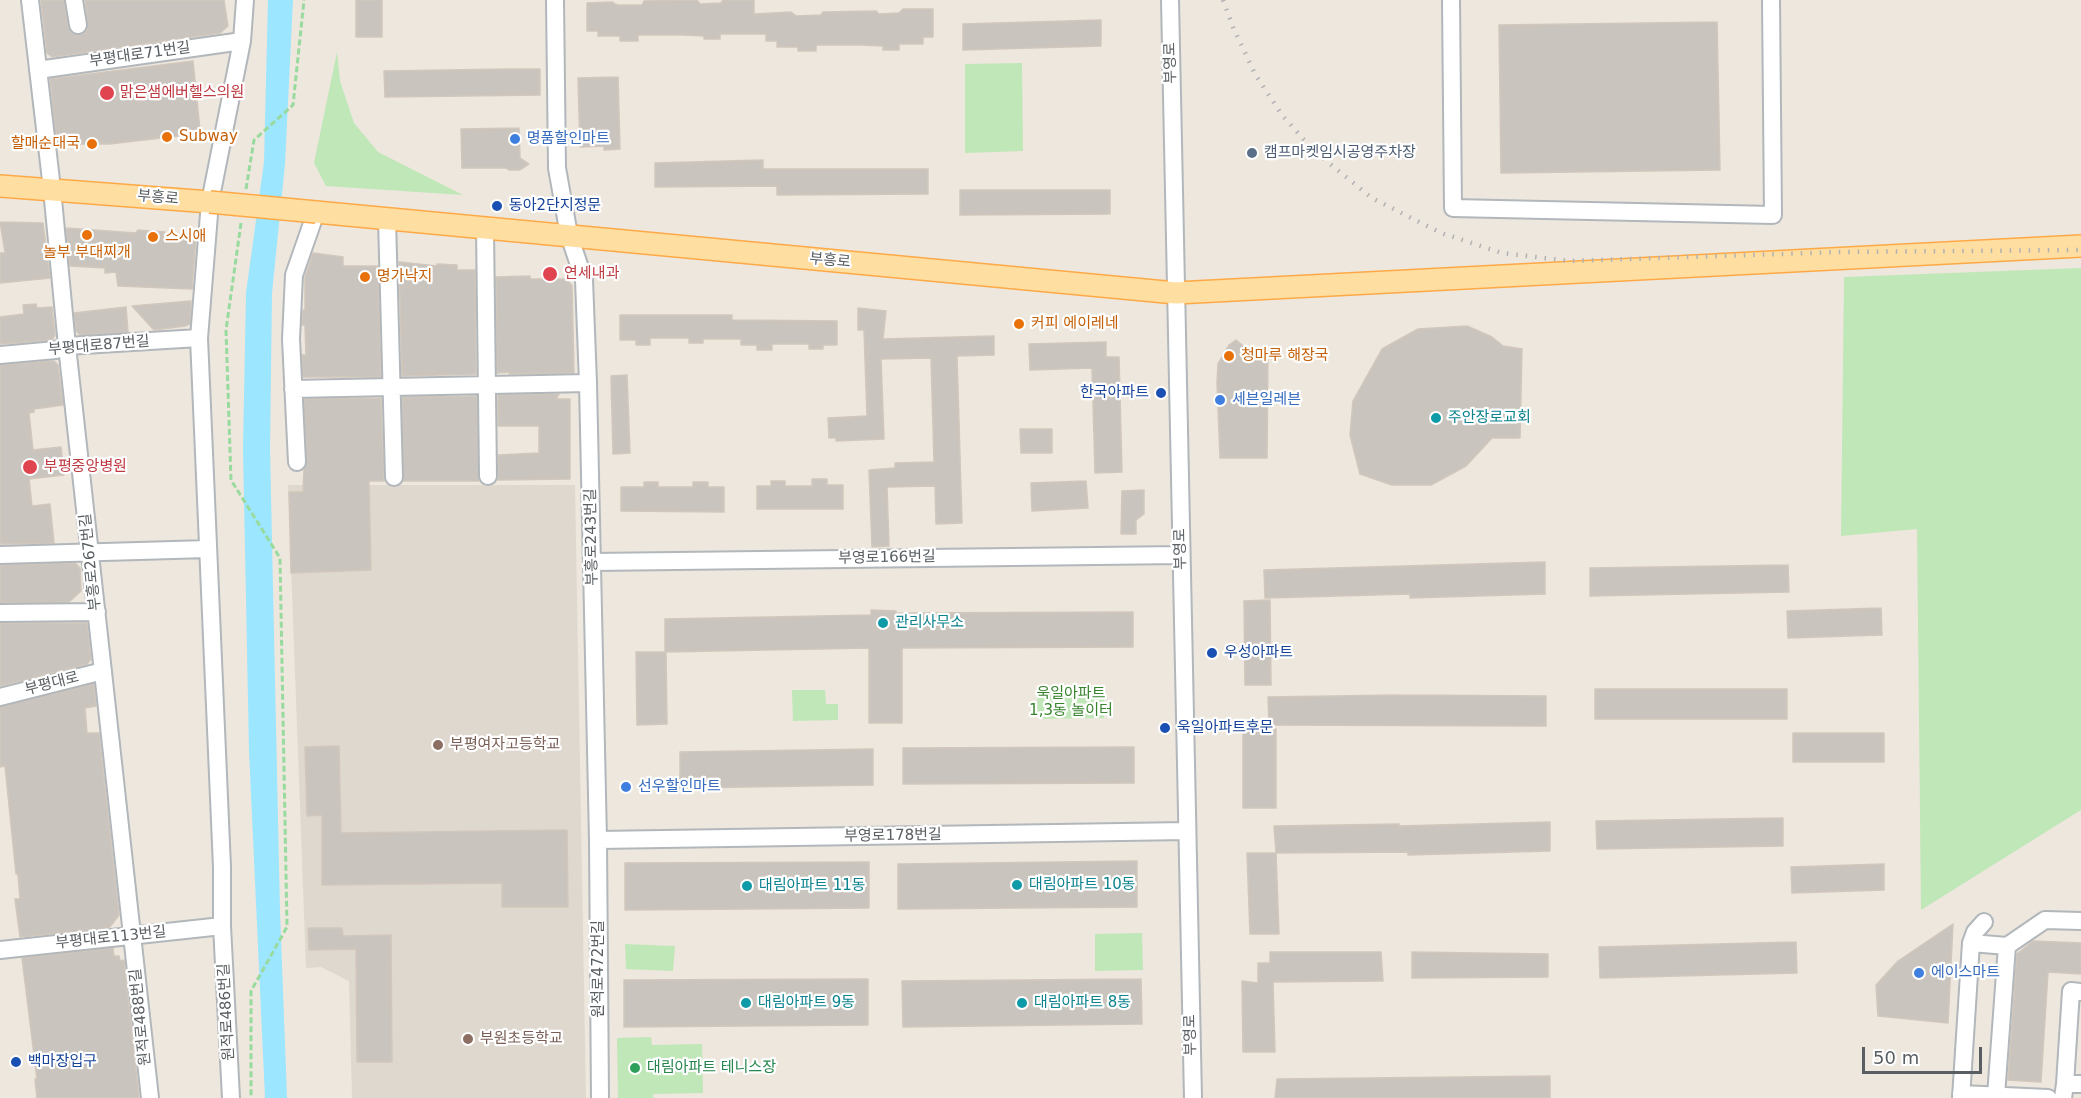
<!DOCTYPE html>
<html>
<head>
<meta charset="utf-8">
<style>
  body { margin:0 }
  #map { position:relative; width:2081px; height:1098px; overflow:hidden; background:#ede7de; font-family:"DejaVu Sans",sans-serif }
  canvas { display:block }
  .scale { position:absolute; left:1862px; top:1047px; width:120px; height:27px; box-sizing:border-box; border:3px solid #585e61; border-top:0; padding-left:8px; font-size:18px; line-height:21px; white-space:nowrap; color:#585e61; -webkit-text-stroke:4px #fff; paint-order:stroke }
</style>
</head>
<body>
<div id="map">
<canvas width="2081" height="1098"></canvas>
<div class="scale">50 m</div>
</div>
<script>
const g = document.querySelector('canvas').getContext('2d');
g.lineJoin = 'round';
function paint(path, color) { g.fillStyle = color; g.fill(path, 'evenodd'); }
const poly = rows => new Path2D(rows.map(r => 'M' + r).join(''));
function stroke(path, color, width, dash) { g.strokeStyle = color; g.lineWidth = width; g.lineCap = dash ? 'butt' : 'round'; g.setLineDash(dash || []); g.stroke(path); }
function write(font, color, halo, rows, align = 'center') {
  g.font = font + ' "DejaVu Sans","Noto Sans KR",sans-serif'; g.lineWidth = 4.5; g.setLineDash([]); g.textBaseline = 'middle'; g.strokeStyle = halo; g.fillStyle = color; for (const [text, x, y, turn = 0] of rows) {
    g.save(); g.translate(x, y); g.rotate((+turn || 0) * Math.PI / 180); g.textAlign = isNaN(turn) ? turn : align; if (halo) g.strokeText(text, 0, 0); g.fillText(text, 0, 0); g.restore();
  }
}
paint(poly([
  [288,485,575,485,586,1098,352,1098,349,981,321,967,306,968]
]), '#dfd8cf');
paint(poly([
  [337,52,340,81,354,123,378,152,463,195,326,186,314,163],
  [1022,63,1023,151,965,153,965,64],
  [2081,268,2081,810,1921,910,1917,529,1841,536,1844,277],
  [1104,686,1104,718,1038,719,1037,688],
  [792,690,825,690,826,704,838,704,838,720,793,721],
  [1142,933,1143,970,1095,971,1095,934],
  [625,944,675,946,673,971,626,969],
  [651,1037,652,1045,702,1044,703,1093,653,1094,653,1098,618,1098,617,1038]
]), '#c0e7b7');
paint(poly([
  [268,0,293,0,285,164,272,293,270,448,280,912,287,1098,265,1098,249,751,243,449,246,293,264,162]
]), '#9ce6ff');
const building = poly([
  [41,0,64,0,68,27,75,35,84,33,88,28,85,0,224,0,228,26,220,33,52,57,47,53,41,0],
  [356,0,382,0,382,37,356,37,356,0],
  [697,0,700,4,721,3,723,0,754,0,754,14,791,12,796,16,821,15,823,12,876,11,879,14,899,13,903,9,933,9,933,37,923,37,923,44,899,44,899,50,883,50,883,46,862,45,816,45,816,51,798,51,798,47,777,47,777,41,766,41,766,34,720,34,720,39,704,39,704,36,683,35,638,35,638,41,620,41,620,36,598,36,598,31,587,31,587,3,612,2,617,5,642,5,644,1,697,0],
  [1101,20,1101,46,963,50,963,24,1101,20],
  [1717,22,1720,170,1501,173,1499,25,1717,22],
  [193,61,200,130,196,134,109,144,57,144,50,79,193,61],
  [509,69,540,69,540,95,385,97,384,71,509,69],
  [618,77,620,149,604,150,604,146,580,147,578,78,618,77],
  [519,128,520,158,529,164,520,170,509,170,506,168,462,168,461,129,519,128],
  [763,160,763,169,928,169,928,194,777,195,777,186,655,187,655,163,763,160],
  [960,190,1110,190,1110,214,960,215,960,190],
  [0,222,43,223,50,278,0,283,0,253,5,253,0,222],
  [66,228,136,233,138,230,165,232,163,237,196,239,192,289,118,286,116,272,105,273,105,268,70,266,66,228],
  [313,253,343,257,343,266,378,266,381,377,303,377,302,355,306,355,305,325,302,325,303,310,305,310,305,277,313,253],
  [399,262,437,266,437,264,457,265,457,270,475,270,476,374,402,376,399,262],
  [530,276,530,279,567,279,572,286,574,373,509,374,510,372,497,373,496,277,530,276],
  [191,301,190,324,185,326,154,330,132,306,191,301],
  [36,304,37,308,52,307,55,335,52,340,0,344,0,317,24,314,23,305,36,304],
  [126,307,128,332,80,335,76,331,74,313,126,307],
  [858,308,886,311,883,339,994,336,994,355,957,356,962,523,936,524,935,486,887,487,889,546,872,547,869,470,895,468,895,463,934,462,931,358,881,359,884,439,836,441,836,438,829,438,828,418,867,416,864,330,858,330,858,308],
  [620,315,732,315,732,320,837,321,837,345,823,345,823,349,809,349,809,344,772,344,772,350,757,350,757,345,741,345,741,339,703,339,703,343,689,343,689,338,650,338,650,345,636,345,636,340,620,340,620,315],
  [1467,326,1492,337,1503,346,1522,349,1520,438,1492,438,1466,466,1431,485,1392,485,1360,474,1350,435,1353,401,1382,349,1418,329,1467,326],
  [1236,340,1248,350,1268,349,1267,458,1220,458,1217,382,1218,364,1229,345,1236,340],
  [1106,342,1106,357,1119,357,1122,472,1095,473,1092,368,1030,370,1029,344,1106,342],
  [54,361,58,365,63,405,34,409,34,412,29,413,33,450,61,447,64,475,29,479,32,506,50,504,54,543,0,544,0,365,54,361],
  [627,375,630,453,613,454,611,376,627,375],
  [559,394,556,399,570,399,570,479,498,480,498,455,539,453,539,426,498,426,498,395,559,394],
  [477,396,479,481,403,481,402,397,477,396],
  [381,398,384,481,369,481,371,570,291,573,289,492,303,492,304,470,307,461,304,399,381,398],
  [1020,429,1052,429,1052,453,1021,453,1020,429],
  [812,479,827,479,827,485,843,485,843,509,757,509,757,486,771,486,771,481,785,481,785,486,812,486,812,479],
  [1086,481,1088,508,1032,511,1031,483,1086,481],
  [644,482,658,482,658,487,693,487,693,482,708,482,708,487,724,487,724,512,621,511,621,487,644,487,644,482],
  [1144,490,1144,514,1136,520,1136,534,1121,534,1122,491,1144,490],
  [1545,562,1545,594,1410,598,1410,594,1265,598,1264,570,1545,562],
  [75,563,80,568,81,591,69,602,0,603,0,565,75,563],
  [1788,565,1789,592,1590,596,1590,568,1788,565],
  [1270,600,1271,685,1245,685,1244,601,1270,600],
  [1881,608,1882,635,1788,638,1787,611,1881,608],
  [871,610,896,611,896,613,1133,612,1133,647,902,648,902,723,869,723,869,648,665,652,665,619,871,615,871,610],
  [0,623,87,623,91,659,87,664,0,686,0,623],
  [636,652,666,652,667,724,637,725,636,652],
  [94,684,96,706,85,708,87,733,99,733,119,915,109,928,20,937,15,899,20,899,18,874,16,874,5,766,0,767,0,707,94,684],
  [1595,689,1787,689,1787,719,1595,719,1595,689],
  [1397,695,1546,696,1546,726,1269,725,1268,697,1397,695],
  [1243,729,1276,729,1276,808,1243,808,1243,729],
  [1793,733,1884,733,1884,762,1793,762,1793,733],
  [339,746,341,833,567,830,568,907,502,907,502,883,322,885,322,815,307,816,305,747,339,746],
  [1134,747,1134,783,903,784,903,748,1134,747],
  [873,749,873,785,680,788,680,752,873,749],
  [1783,818,1783,846,1597,849,1596,821,1783,818],
  [1550,822,1550,851,1408,855,1408,852,1276,853,1274,826,1399,824,1399,826,1550,822],
  [1247,853,1276,853,1279,934,1250,934,1247,853],
  [1137,861,1137,907,898,909,898,864,1137,861],
  [869,862,869,908,625,910,625,863,869,862],
  [1884,864,1884,890,1792,893,1791,867,1884,864],
  [1953,924,1948,1023,1878,1016,1876,985,1898,961,1953,924],
  [308,928,342,928,343,936,391,935,392,1062,357,1062,356,949,309,950,308,928],
  [2033,941,2081,943,2081,974,2048,972,2041,1082,2008,1080,2017,954,2033,941],
  [1796,942,1797,973,1600,978,1599,947,1796,942],
  [113,948,114,956,119,956,120,961,124,960,139,1098,37,1098,35,1079,37,1079,22,958,113,948],
  [1270,952,1381,952,1383,981,1273,982,1275,1052,1243,1052,1242,981,1258,983,1258,963,1270,963,1270,952],
  [1412,952,1548,954,1548,977,1412,978,1412,952],
  [868,979,868,1025,624,1027,624,980,868,979],
  [1141,979,1142,1024,903,1027,902,981,1141,979],
  [1550,1076,1550,1098,1275,1098,1277,1079,1550,1076]
]);
paint(building, '#c9c4bd');
stroke(building, '#d2c7bc', 1.5);
const minor = poly([
  [30,0,52,189,67,346,150,1098],
  [74,0,78,25],
  [555,0,557,168,569,235,584,280,588,383,598,840,600,1098],
  [1170,0,1193,1098],
  [1451,0,1453,208,1773,215,1771,0],
  [38,70,242,41],
  [387,219,394,477],
  [485,228,488,476],
  [0,355,56,350,67,346,199,338],
  [293,389,588,383],
  [297,462,291,339,294,275,316,212],
  [0,555,208,549],
  [592,562,1181,555],
  [0,613,97,612],
  [0,697,103,671],
  [598,840,1187,831],
  [1971,943,2007,946,2045,920,2081,921],
  [0,950,222,926],
  [2065,1084,2071,991,2081,992],
  [1961,1094,2048,1098],
  [1996,1096,2007,946],
  [231,1098,222,926,222,867,199,338,210,202,242,41,245,0],
  [1961,1098,1971,943,1975,932,1984,922],
  [2063,1098,2065,1084,2081,1084]
]);
const major = poly([
  [0,186,210,202],
  [316,212,1176,293,2081,246]
]);
stroke(minor, '#b2b7bb', 20);
stroke(major, '#fea946', 24);
stroke(poly([
  [246,189,254,140,293,105,304,0],
  [241,223,226,330,231,480,280,558,287,927,251,991,251,1098]
]), '#99da9e', 3, [6, 3]);
stroke(minor, '#fff', 16);
stroke(major, '#ffdea1', 21);
stroke(poly([
  [1223,0,1233,27,1255,74,1282,115,1314,151,1372,198,1441,233,1502,253,1570,261,1840,252,2081,250]
]), '#b1b2b2', 4.5, [1.5, 8]);
const majorBridge = poly([
  [210,202,316,212]
]);
stroke(majorBridge, '#fea946', 24, []);
stroke(majorBridge, '#ffdea1', 21);
for (const [x, y, r, color] of [
  [107,93,8,"#e0444e"],
  [167,137,6,"#e8710a"],
  [515,139,6,"#3f7fe0"],
  [92,144,6,"#e8710a"],
  [1252,153,6,"#5c6f8a"],
  [497,206,6,"#1a4fb4"],
  [87,235,6,"#e8710a"],
  [153,237,6,"#e8710a"],
  [550,274,8,"#e0444e"],
  [365,277,6,"#e8710a"],
  [1019,324,6,"#e8710a"],
  [1229,356,6,"#e8710a"],
  [1161,393,6,"#1a4fb4"],
  [1220,400,6,"#3f7fe0"],
  [1436,418,6,"#0f9aa8"],
  [30,467,8,"#e0444e"],
  [883,623,6,"#0f9aa8"],
  [1212,653,6,"#1a4fb4"],
  [1165,728,6,"#1a4fb4"],
  [438,745,6,"#8d6e63"],
  [626,787,6,"#3f7fe0"],
  [1017,885,6,"#0f9aa8"],
  [747,886,6,"#0f9aa8"],
  [1919,973,6,"#3f7fe0"],
  [746,1003,6,"#0f9aa8"],
  [1022,1003,6,"#0f9aa8"],
  [468,1039,6,"#8d6e63"],
  [16,1062,6,"#1a4fb4"],
  [635,1068,6,"#2e9e5b"]
]) { const dot = new Path2D(); dot.arc(x, y, r, 0, 2 * Math.PI); g.fillStyle = color; g.fill(dot); stroke(dot, '#fff', 2); }
write('15px', '#585e61', '#fff', [
  ["부평대로71번길",140,55,-8],
  ["부영로",1171,63,-91],
  ["부흥로",158,198,5],
  ["부흥로",830,261,5],
  ["부평대로87번길",99,346,-5],
  ["부흥로243번길",592,537,-91],
  ["부영로",1181,549,-91],
  ["부영로166번길",887,558,-1],
  ["부흥로267번길",91,562,-96],
  ["부평대로",52,684,-14],
  ["부영로178번길",893,836,-1],
  ["부평대로113번길",111,938,-6],
  ["원적로472번길",599,969,-90],
  ["원적로486번길",227,1012,-93],
  ["원적로488번길",141,1017,-96],
  ["부영로",1191,1035,-91]
]);
write('15px', '#be3a42', '#fff', [
  ["맑은샘에버헬스의원",120,93],
  ["연세내과",564,274],
  ["부평중앙병원",44,467]
], 'left');
write('15px', '#c56008', '#fff', [
  ["Subway",179,137],
  ["할매순대국",80,144,"right"],
  ["스시애",165,237],
  ["놀부 부대찌개",87,253,"center"],
  ["명가낙지",377,277],
  ["커피 에이레네",1031,324],
  ["청마루 해장국",1241,356]
], 'left');
write('15px', '#366cbe', '#fff', [
  ["명품할인마트",527,139],
  ["세븐일레븐",1232,400],
  ["선우할인마트",638,787],
  ["에이스마트",1931,973]
], 'left');
write('15px', '#4e5e75', '#fff', [
  ["캠프마켓임시공영주차장",1264,153]
], 'left');
write('15px', '#164399', '#fff', [
  ["동아2단지정문",509,206],
  ["한국아파트",1149,393,"right"],
  ["우성아파트",1224,653],
  ["욱일아파트후문",1177,728],
  ["백마장입구",28,1062]
], 'left');
write('15px', '#0d838f', '#fff', [
  ["주안장로교회",1448,418],
  ["관리사무소",895,623],
  ["대림아파트 10동",1029,885],
  ["대림아파트 11동",759,886],
  ["대림아파트 9동",758,1003],
  ["대림아파트 8동",1034,1003]
], 'left');
write('15px', '#38842d', '#fff', [
  ["욱일아파트",1071,694],
  ["1,3동 놀이터",1071,711]
]);
write('15px', '#785e54', '#fff', [
  ["부평여자고등학교",450,745],
  ["부원초등학교",480,1039]
], 'left');
write('15px', '#27864d', '#fff', [
  ["대림아파트 테니스장",647,1068]
], 'left');
</script>
</body>
</html>
